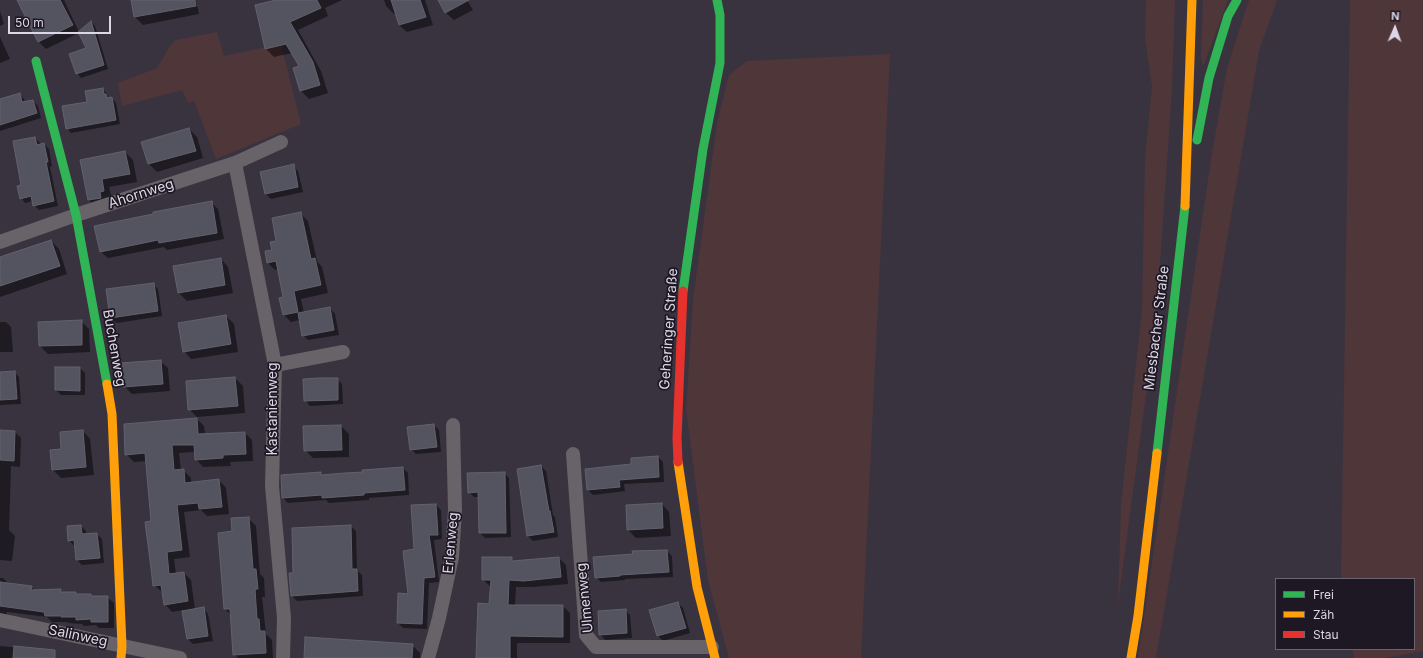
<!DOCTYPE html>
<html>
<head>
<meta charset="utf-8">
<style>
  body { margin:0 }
  #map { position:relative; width:1423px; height:658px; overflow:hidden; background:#393340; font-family:Inter,sans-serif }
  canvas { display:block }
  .legend { position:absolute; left:1275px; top:578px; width:140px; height:72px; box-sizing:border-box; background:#1d1823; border:1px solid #6a6471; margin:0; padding:5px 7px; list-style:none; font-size:12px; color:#ddd6e6 }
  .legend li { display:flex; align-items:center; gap:8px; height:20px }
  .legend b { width:20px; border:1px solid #6a6471 }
  .north { position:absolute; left:1375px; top:8px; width:40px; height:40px; -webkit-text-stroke:3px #1d1823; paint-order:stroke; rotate:2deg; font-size:11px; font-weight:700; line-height:16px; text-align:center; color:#ddd6e6 }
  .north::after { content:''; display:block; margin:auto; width:14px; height:18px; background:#ddd6e6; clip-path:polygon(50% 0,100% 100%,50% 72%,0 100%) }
  .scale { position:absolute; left:8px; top:16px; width:103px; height:18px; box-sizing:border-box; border:2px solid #ddd6e6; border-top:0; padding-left:5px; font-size:12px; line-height:14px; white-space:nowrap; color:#ddd6e6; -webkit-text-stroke:3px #1d1823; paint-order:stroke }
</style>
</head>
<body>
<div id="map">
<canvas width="1423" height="658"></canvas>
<ul class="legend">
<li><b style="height:5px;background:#30b455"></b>Frei</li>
<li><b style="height:5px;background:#ff9f0a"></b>Zäh</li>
<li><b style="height:5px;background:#e5322d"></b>Stau</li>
</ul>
<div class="north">N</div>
<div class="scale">50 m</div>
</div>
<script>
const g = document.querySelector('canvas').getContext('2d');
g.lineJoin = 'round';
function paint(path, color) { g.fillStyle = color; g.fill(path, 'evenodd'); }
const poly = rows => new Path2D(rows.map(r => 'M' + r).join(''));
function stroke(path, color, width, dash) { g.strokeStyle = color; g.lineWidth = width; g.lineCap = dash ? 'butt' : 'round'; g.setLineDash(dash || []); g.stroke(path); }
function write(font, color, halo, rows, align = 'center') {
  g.font = font + ' Inter,sans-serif'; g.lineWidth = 3.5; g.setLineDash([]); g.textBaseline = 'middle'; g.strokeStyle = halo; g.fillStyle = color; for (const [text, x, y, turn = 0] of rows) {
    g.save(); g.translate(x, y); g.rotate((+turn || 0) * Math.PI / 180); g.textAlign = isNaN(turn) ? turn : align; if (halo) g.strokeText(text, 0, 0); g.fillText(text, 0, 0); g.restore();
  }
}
paint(poly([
  [1146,0,1175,0,1172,90,1156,321,1118,603,1121,504,1142,310,1145,159,1152,87,1145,38],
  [1203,0,1228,0,1203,67,1201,56],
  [1249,0,1277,0,1259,51,1156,658,1138,658,1211,159,1227,68],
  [1350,0,1423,0,1423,651,1385,658,1354,658,1353,649,1414,649,1414,579,1341,579],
  [217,32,224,56,281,44,301,124,216,159,194,101,188,103,182,90,122,106,118,83,157,68,170,46,176,40],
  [890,54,861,658,729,658,708,580,686,409,693,300,717,123,729,75,747,61]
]), '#4f3639');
paint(poly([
  [18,0,64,0,79,32,91,22,95,26,108,69,81,78,77,73,87,49,79,33,46,49,38,41],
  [132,0,196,0,199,14,143,25,135,17],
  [279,0,342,0,325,8,328,16,298,30,321,71,328,93,309,99,301,91,294,69,300,67,292,53,274,57,266,49],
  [384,0,425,0,433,25,407,32,399,25,396,14,394,14,386,6],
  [439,0,467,0,473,10,454,20,446,13],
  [0,11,4,24,0,26],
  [0,37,10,59,0,63],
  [103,89,107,94,108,97,109,99,112,98,116,103,120,124,71,133,67,128],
  [19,94,24,99,25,102,33,101,38,106,41,118,0,131,0,100],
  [189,129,197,137,203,158,157,172,149,164],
  [35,138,40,143,40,145,44,144,49,149,52,166,50,167,58,206,39,210,34,205,33,201,25,203,21,198],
  [125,152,133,160,137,182,109,187,112,199,97,208,89,200,82,161],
  [293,166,298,171,303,192,271,199,266,194],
  [211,202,218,209,224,239,167,250,164,247,108,258,101,252],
  [301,214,308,221,317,261,322,267,328,293,301,299,304,313,330,308,335,314,339,335,308,340,303,335,300,320,291,322,284,315,285,298,278,269,275,270,268,263,278,242],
  [51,241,59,249,67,274,0,297,0,258],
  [221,259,228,267,233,293,187,301,179,293],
  [153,284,158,289,162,316,117,323,111,318],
  [226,316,234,324,238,352,191,359,184,351],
  [81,321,89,329,90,352,48,354,40,346],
  [0,322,6,322,11,327,13,352,0,352],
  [160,361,168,368,170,391,132,394,124,386],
  [56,368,80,368,85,373,85,395,61,395,56,390],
  [14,372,19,377,21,404,0,405,0,373],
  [235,378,243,386,245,413,197,417,189,409],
  [337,379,342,384,343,404,310,406,305,400],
  [197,419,204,426,205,434,245,433,252,440,253,461,230,462,231,466,203,467,196,459,195,452,179,453,181,471,183,470,191,478,191,483,219,480,226,488,229,514,207,516,201,510,184,512,190,557,174,559,176,574,184,573,191,580,195,610,203,608,208,614,213,641,193,644,188,639,183,610,172,612,165,604,163,593,154,585,152,522,147,461,134,462,126,454],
  [434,425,439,430,441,452,416,454,411,449],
  [341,426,349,434,349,457,313,458,305,450],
  [0,431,15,432,21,438,20,467,11,466,9,530,15,536,12,561,0,560],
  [83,431,90,439,94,475,61,478,53,470,51,451,62,450],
  [658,457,663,462,664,482,624,484,625,491,593,495,588,490,633,465],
  [541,466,546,471,553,515,555,517,558,537,533,541,528,536],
  [403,468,408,473,409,495,369,498,369,500,329,503,326,500,288,503,283,498,320,473,323,476],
  [504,473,509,478,511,537,485,538,480,533,479,497,474,497,469,492],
  [662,504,669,512,671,536,636,538,628,530],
  [436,505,441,510,442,539,434,540,439,582,429,583,427,629,403,628,398,623,410,595,415,550],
  [248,518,256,526,260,574,264,578,265,597,262,597,266,634,272,640,273,658,238,658,234,654,232,616,225,609,233,532],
  [81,526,86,531,86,535,97,534,102,539,104,563,82,565,77,560,76,545,74,546,69,540],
  [351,526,356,531,357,570,362,575,363,596,297,601,292,596,294,574],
  [667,551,672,556,673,577,625,579,625,580,601,582,596,577,634,555,634,552],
  [511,558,516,562,559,558,566,565,568,584,532,587,516,587,515,606,563,606,570,613,570,643,517,643,517,658,477,658,490,605,491,587,483,580],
  [0,578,3,578,9,584,31,587,35,591,61,590,64,593,76,593,78,595,90,595,92,597,107,597,114,603,114,628,99,628,96,625,84,626,82,624,69,623,67,622,52,622,47,617,7,612,6,617,0,616],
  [678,603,683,608,690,633,663,641,658,636],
  [625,610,630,615,632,638,605,640,600,634],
  [412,645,420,653,420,658,305,658],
  [0,646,44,650,49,658,0,658]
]), '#0007');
const building = poly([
  [17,0,60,0,73,25,38,42,17,0],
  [131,0,195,0,196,6,134,17,131,0],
  [276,0,317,0,321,8,290,22,313,62,320,85,300,91,293,68,299,66,286,44,265,49,255,5,276,0],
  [391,0,420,0,426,17,399,25,391,0],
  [438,0,469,0,445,13,438,0],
  [91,21,104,65,76,74,69,54,86,48,78,32,91,21],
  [103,88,104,94,106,94,107,98,112,97,116,120,66,129,62,106,87,102,85,91,103,88],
  [20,93,22,102,33,100,37,113,0,125,0,99,20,93],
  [189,128,196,151,148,164,141,142,189,128],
  [35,137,37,145,44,143,48,162,46,162,54,201,33,206,31,196,20,199,17,186,21,185,13,141,35,137],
  [125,151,130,174,102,179,104,191,100,192,101,198,88,200,80,160,125,151],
  [294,164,298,187,265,194,260,172,294,164],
  [212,201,217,233,159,243,158,240,100,252,94,226,153,214,153,212,212,201],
  [301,212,311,259,315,258,321,285,294,291,298,312,283,315,279,298,283,297,276,261,267,263,265,251,272,250,270,242,276,241,272,218,301,212],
  [51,240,60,266,0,286,0,257,51,240],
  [221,258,225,285,178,293,173,266,221,258],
  [154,283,158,311,110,318,106,289,154,283],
  [330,307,334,330,302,336,298,313,330,307],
  [226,315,231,344,183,352,178,323,226,315],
  [82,320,82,345,39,346,38,322,82,320],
  [161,360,163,384,123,387,121,363,161,360],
  [55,367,80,367,80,391,55,390,55,367],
  [15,371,17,399,0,400,0,372,15,371],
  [235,377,238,406,188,410,186,381,235,377],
  [320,378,338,378,338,400,304,401,303,379,320,378],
  [197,418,198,434,245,432,246,454,223,455,223,458,195,460,194,445,172,445,174,470,184,469,185,483,219,479,222,507,199,509,198,503,177,505,182,550,167,552,169,574,184,572,188,601,164,605,161,585,153,586,151,568,145,522,151,521,145,453,125,455,124,424,197,418],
  [434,424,437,447,410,450,407,427,434,424],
  [341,425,342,450,304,451,303,426,341,425],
  [0,430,15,431,14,461,0,460,0,430],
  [83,430,86,467,52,470,50,450,61,449,60,432,83,430],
  [658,456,659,477,619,480,620,487,587,490,585,469,631,464,631,458,658,456],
  [541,465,549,511,550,511,554,532,527,536,517,469,541,465],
  [403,467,405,490,364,493,364,495,322,498,322,495,282,498,281,475,321,472,321,475,345,473,363,472,362,470,403,467],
  [505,472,506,533,479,533,478,492,468,493,467,473,505,472],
  [662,503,663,528,627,530,626,505,662,503],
  [436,504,438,535,429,535,435,577,424,578,422,624,397,623,398,593,408,594,403,551,414,549,411,505,436,504],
  [249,517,253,569,256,569,258,589,255,589,257,619,259,619,260,631,265,631,266,653,233,655,230,609,224,609,218,533,232,531,231,518,249,517],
  [81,525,82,534,97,533,100,558,76,560,74,540,68,541,67,526,81,525],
  [351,525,352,569,357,569,358,591,291,596,289,573,293,573,292,528,351,525],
  [667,550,669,572,620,575,620,576,595,578,593,557,633,554,632,551,667,550],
  [482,557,512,557,512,561,559,557,561,577,524,581,509,580,508,605,563,605,563,637,510,636,510,658,476,658,478,603,489,604,491,580,482,580,482,557],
  [0,582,32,586,31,590,61,589,61,592,76,592,76,594,91,594,91,596,108,596,108,622,91,622,91,619,76,620,76,617,61,617,62,616,45,616,44,612,0,606,0,582],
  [678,602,686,628,657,636,649,610,678,602],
  [204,607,208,636,187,639,182,611,204,607],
  [626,609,627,633,599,635,598,611,626,609],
  [305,637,413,644,412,658,304,658,305,637],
  [14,646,55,650,55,658,13,658,14,646]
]);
paint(building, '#545461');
stroke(building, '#62616d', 1);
stroke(poly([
  [235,163,275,365,272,486,284,618,283,658],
  [0,242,76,215,235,163,281,142],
  [275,365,343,352],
  [573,454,586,635,596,647,712,647],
  [0,620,180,658],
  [428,658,439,618,452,557,455,510,453,425]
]), '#676368', 14);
stroke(poly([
  [36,61,76,215,107,384],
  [1197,140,1209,78,1228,16,1237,0],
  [683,291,703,149,720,63,720,15,717,0],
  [1157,453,1185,206]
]), '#30b455', 9);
stroke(poly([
  [1185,206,1192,0],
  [107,384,112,414,122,646,121,658],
  [678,462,697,587,715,658],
  [1131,658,1138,616,1157,453]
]), '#ff9f0a', 9);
stroke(poly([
  [678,462,677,438,683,291]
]), '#e5322d', 9);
write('14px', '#ddd6e6', '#1d1823', [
  ["Ahornweg",141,194,-18],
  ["Miesbacher Straße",1157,328,-83],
  ["Geheringer Straße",669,329,-86],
  ["Buchenweg",114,348,80],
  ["Kastanienweg",273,409,-90],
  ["Erlenweg",451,543,-85],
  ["Ulmenweg",585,598,-96],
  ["Salinweg",78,636,12]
]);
</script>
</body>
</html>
